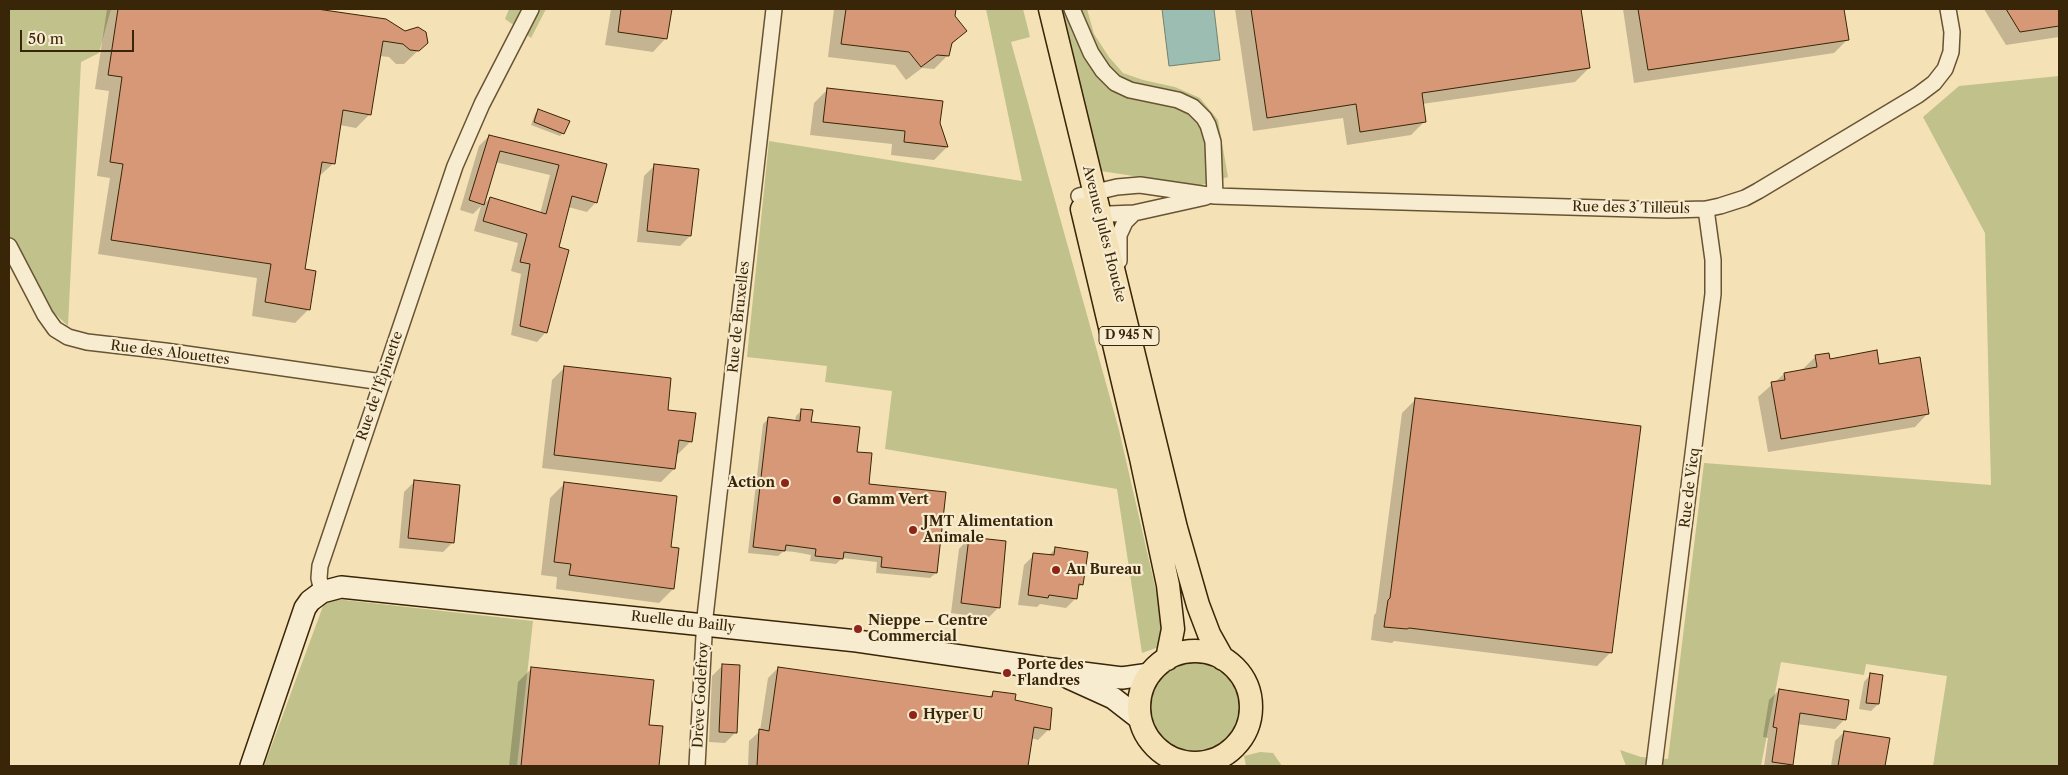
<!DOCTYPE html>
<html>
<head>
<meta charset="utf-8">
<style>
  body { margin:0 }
  #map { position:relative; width:2068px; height:775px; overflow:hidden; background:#f5e1b6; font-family:"Libre Caslon Text",serif }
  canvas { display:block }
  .frame { position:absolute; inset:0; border:10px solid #392507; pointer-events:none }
  .scale { position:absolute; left:20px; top:30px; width:114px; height:22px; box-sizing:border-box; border:2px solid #392507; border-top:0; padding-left:6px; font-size:15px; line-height:18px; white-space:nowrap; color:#392507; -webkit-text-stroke:4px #f8ecd0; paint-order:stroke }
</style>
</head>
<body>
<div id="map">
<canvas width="2068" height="775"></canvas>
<div class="frame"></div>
<div class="scale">50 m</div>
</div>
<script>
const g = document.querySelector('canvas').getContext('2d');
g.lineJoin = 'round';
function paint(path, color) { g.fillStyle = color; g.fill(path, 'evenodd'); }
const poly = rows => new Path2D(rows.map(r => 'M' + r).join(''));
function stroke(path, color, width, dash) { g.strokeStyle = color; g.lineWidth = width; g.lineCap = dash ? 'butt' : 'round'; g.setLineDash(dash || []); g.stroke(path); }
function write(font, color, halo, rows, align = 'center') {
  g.font = font + ' "Libre Caslon Text",serif'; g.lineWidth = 4.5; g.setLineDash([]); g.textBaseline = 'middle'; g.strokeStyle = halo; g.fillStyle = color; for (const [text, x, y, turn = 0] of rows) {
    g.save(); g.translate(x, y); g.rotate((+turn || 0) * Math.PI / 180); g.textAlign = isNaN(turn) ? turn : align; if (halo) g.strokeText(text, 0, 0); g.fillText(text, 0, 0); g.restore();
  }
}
paint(poly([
  [9,9,111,9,99,53,81,62,68,326,49,308,9,237],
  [509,9,524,9,515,26,505,19],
  [536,9,546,9,531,38,523,32],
  [986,9,1023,9,1030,37,1011,42,1119,430,1163,621,1159,647,1142,653,1117,489,885,449,892,391,825,382,827,366,747,357,769,141,1022,181],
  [1060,9,1087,9,1094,34,1109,57,1123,73,1143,80,1175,87,1200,98,1218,120,1228,177,1198,186,1101,171],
  [2059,76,2059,766,1933,766,1947,676,1866,664,1864,675,1781,662,1761,766,1626,766,1620,750,1641,757,1668,759,1704,463,1991,485,1985,233,1923,117,1959,86],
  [326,598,533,621,517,766,264,766],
  '1151 707a44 44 0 1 1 88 0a44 44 0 1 1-88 0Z',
  [1260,752,1273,753,1282,766,1246,766,1244,756]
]), '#c1c18b');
const water = poly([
  [1162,9,1214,9,1220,60,1169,66,1162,9]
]);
paint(water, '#9cbdb1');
stroke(water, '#74806d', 1);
paint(poly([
  [107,9,309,9,385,20,427,42,404,64,396,64,389,57,379,56,370,114,356,128,340,125,334,163,318,177,303,270,309,309,295,323,252,316,257,278,98,254,110,178,97,176,109,91,95,89],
  [611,9,670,9,666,38,653,52,605,45],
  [834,9,955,9,954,16,966,31,950,46,948,55,934,69,922,68,906,80,895,65,828,57],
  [1235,9,1580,9,1589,68,1575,82,1422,104,1425,121,1411,135,1347,145,1343,118,1253,131],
  [1623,9,1843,9,1848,39,1834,53,1634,83],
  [1984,9,2059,9,2059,37,2006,45],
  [827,90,939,123,947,147,934,160,891,155,892,144,810,135,814,103],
  [538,110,563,133,560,136,531,125,535,114],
  [489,136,605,165,596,202,587,212,568,207,558,248,546,332,537,342,511,335,521,274,511,271,518,243,474,231,481,206,473,214,460,210,479,146],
  [495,162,550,175,540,214,490,198,482,206],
  [655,165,690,236,680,246,637,242,644,176],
  [1816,356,1829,360,1878,366,1928,413,1915,427,1768,452,1758,397,1784,374,1802,370],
  [565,367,666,411,691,441,678,454,676,454,674,469,661,482,542,468,552,380],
  [1416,399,1611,652,1597,666,1394,641,1392,643,1371,640,1374,615,1376,613,1402,413],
  [802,410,810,423,856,453,867,485,936,573,930,578,876,573,877,562,842,558,836,564,810,561,811,555,795,552,784,551,778,556,748,553,763,424,769,418,795,421,796,416],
  [414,482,453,542,443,552,399,548,404,492],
  [564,484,669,548,673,589,659,603,556,589,557,577,541,575,550,498],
  [969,538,999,607,988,618,951,613,959,549],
  [1055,549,1082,584,1077,589,1076,598,1066,608,1040,604,1037,607,1018,605,1024,565,1034,555,1048,556],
  [723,665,735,733,725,743,709,742,712,676],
  [532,668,648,726,662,727,658,766,509,766,518,682],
  [778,668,988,698,994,692,1014,701,1049,729,1038,740,1031,738,1027,766,748,766,749,741,760,731,768,678],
  [1870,675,1878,704,1871,711,1859,709,1864,682],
  [1779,690,1845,719,1835,729,1797,724,1792,764,1790,766,1764,766,1768,738,1763,737,1769,700],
  [1844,732,1889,739,1884,766,1831,766,1835,741]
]), '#0003');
const building = poly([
  [118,9,317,9,386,19,405,31,418,27,426,32,428,43,419,51,410,50,403,44,383,41,371,115,343,110,335,164,322,162,305,269,316,271,310,310,265,302,271,264,111,240,123,164,110,162,122,77,108,75,118,9],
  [621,9,672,9,667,39,618,32,621,9],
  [846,9,956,9,955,16,967,31,952,43,949,56,937,55,921,67,909,52,841,44,846,9],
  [1251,9,1581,9,1590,68,1422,93,1426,122,1360,132,1356,104,1267,118,1251,9],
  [1638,9,1844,9,1849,40,1648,70,1638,9],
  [2006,9,2059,9,2059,26,2020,32,2006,9],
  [827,88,943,101,940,123,948,147,904,142,905,131,823,122,827,88],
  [538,109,570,121,564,134,534,122,538,109],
  [489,135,607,164,597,203,572,196,559,247,569,250,547,333,520,326,530,264,520,262,527,234,483,221,490,197,546,214,559,165,500,151,484,205,469,200,489,135],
  [654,164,699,169,691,236,647,231,654,164],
  [1877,350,1879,364,1920,357,1929,414,1781,439,1771,382,1785,380,1784,373,1817,367,1815,355,1829,353,1830,359,1877,350],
  [564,366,671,378,668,410,696,413,692,442,679,440,675,469,554,455,564,366],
  [1415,398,1641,426,1612,653,1409,628,1407,629,1384,627,1388,600,1390,598,1415,398],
  [801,409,813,410,811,422,860,427,857,452,872,453,869,484,946,492,937,573,881,567,882,557,844,552,843,559,815,556,816,549,786,545,785,551,753,547,768,417,800,421,801,409],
  [414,480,460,485,454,543,408,538,414,480],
  [564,482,677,496,671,547,679,548,674,589,569,575,571,564,554,562,564,482],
  [969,537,1006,541,1000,608,961,603,969,537],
  [1055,547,1088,552,1083,585,1079,584,1077,599,1049,595,1048,598,1028,595,1033,553,1054,555,1055,547],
  [722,664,740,665,737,733,719,732,722,664],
  [531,667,654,680,649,725,663,726,659,766,521,766,531,667],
  [778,667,992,697,993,691,1016,694,1015,700,1052,708,1050,730,1034,727,1028,766,757,766,759,729,769,731,778,667],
  [1870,673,1883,675,1879,704,1866,703,1870,673],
  [1779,689,1849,700,1846,720,1800,713,1793,765,1772,762,1777,728,1773,727,1779,689],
  [1844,731,1890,738,1885,766,1838,766,1844,731]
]);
paint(building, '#d69877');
stroke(building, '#392507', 1);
const street = poly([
  [1072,9,1091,53,1103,71,1115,83,1130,90,1178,100,1193,107,1204,118,1208,125,1213,142,1215,196],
  [1079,196,1117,187,1140,185,1215,196,1336,200,1668,210,1706,209,1720,206,1745,198,1758,191,1918,95,1934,83,1945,69,1951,52,1952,32,1948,9],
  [1091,213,1110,214,1134,213,1206,197],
  [9,246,45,315,55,329,68,337,87,342,165,351,382,382],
  [1119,261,1119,235,1125,222,1134,213],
  [322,592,319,578,320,566,455,166,482,104,531,9],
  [697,766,705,617,774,9],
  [1654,766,1713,294,1713,260,1706,209]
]);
const secondary = poly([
  [1069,678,1113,698,1140,719],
  [251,766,305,608,310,601,322,592,341,587,857,641,1043,668,1122,678,1150,674]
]);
const primary = poly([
  [1050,9,1176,528,1198,605,1209,634,1223,659],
  [1082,209,1141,458,1168,585,1173,629,1167,659],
  '1139 707a56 56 0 1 1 112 0a56 56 0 1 1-112 0Z'
]);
stroke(street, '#685433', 18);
stroke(secondary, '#392507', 24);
stroke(primary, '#392507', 25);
stroke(street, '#f8ecd0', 15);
stroke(secondary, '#f8ecd0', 21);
stroke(primary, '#f5e1b6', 22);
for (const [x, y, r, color] of [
  [785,483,5,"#8f2418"],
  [837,500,5,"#8f2418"],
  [913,530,5,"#8f2418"],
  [1056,570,5,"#8f2418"],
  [858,629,5,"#8f2418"],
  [1007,673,5,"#8f2418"],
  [913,715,5,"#8f2418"]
]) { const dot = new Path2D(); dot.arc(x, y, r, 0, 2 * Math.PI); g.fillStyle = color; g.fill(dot); stroke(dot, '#f8ecd0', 2); }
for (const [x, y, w] of [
  [1129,336,60]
]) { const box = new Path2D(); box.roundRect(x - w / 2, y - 9.5, w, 19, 4); g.fillStyle = '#f8ecd0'; g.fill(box); stroke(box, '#392507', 1); }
write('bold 12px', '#392507', null, [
  ["D 945 N",1129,336]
]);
write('14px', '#392507', '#f8ecd0', [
  ["Rue des 3 Tilleuls",1631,208,1],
  ["Avenue Jules Houcke",1104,234,76],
  ["Rue de Bruxelles",739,317,-84],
  ["Rue des Alouettes",170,353,7],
  ["Rue de l'Épinette",380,386,-71],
  ["Rue de Vicq",1690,488,-83],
  ["Ruelle du Bailly",683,622,6],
  ["Drève Godefroy",701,695,-87]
]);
write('bold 14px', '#392507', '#f8ecd0', [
  ["Action",775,483,"right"],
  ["Gamm Vert",847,500],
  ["JMT Alimentation",923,522],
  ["Animale",923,538],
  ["Au Bureau",1066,570],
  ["Nieppe – Centre",868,621],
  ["Commercial",868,637],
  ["Porte des",1017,665],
  ["Flandres",1017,681],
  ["Hyper U",923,715]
], 'left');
</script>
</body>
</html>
